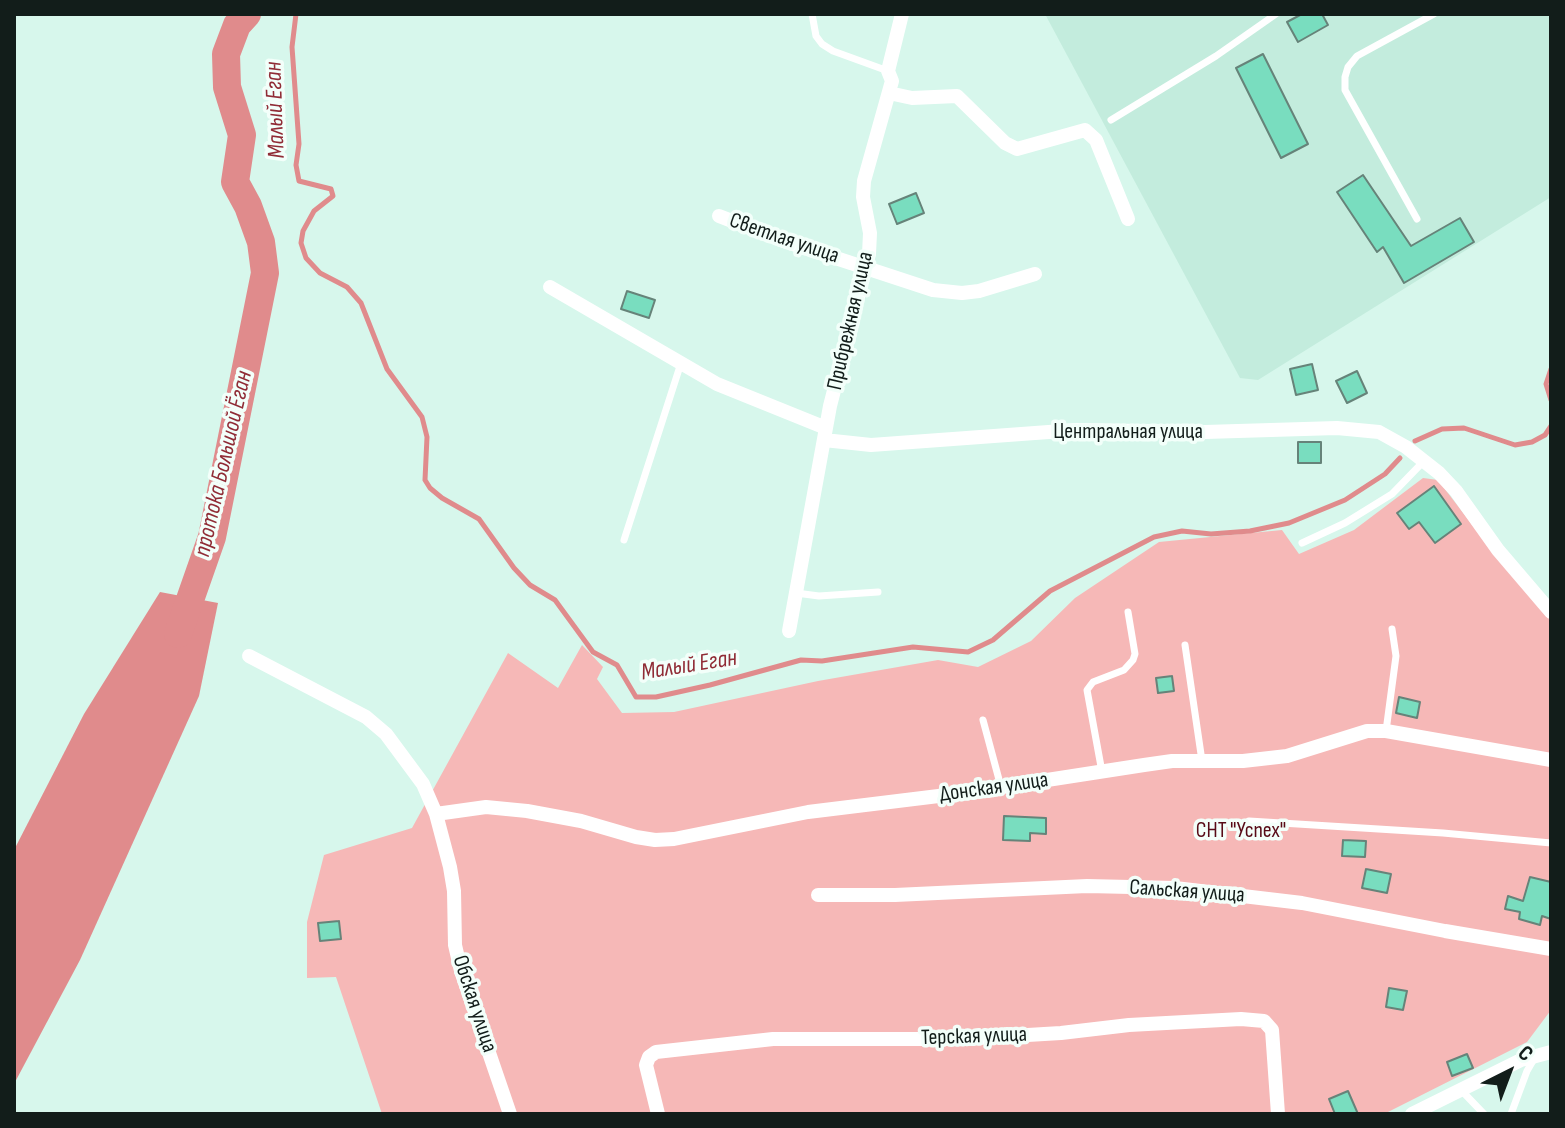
<!DOCTYPE html>
<html>
<head>
<meta charset="utf-8">
<style>
  body { margin:0 }
  #map { position:relative; width:1565px; height:1128px; overflow:hidden; background:#d7f7ec; font-family:"Sofia Sans Condensed",sans-serif }
  canvas { display:block }
  .frame { position:absolute; inset:0; border:16px solid #121d1a; pointer-events:none }
  .north { position:absolute; left:1469px; top:1032px; width:80px; height:80px; -webkit-text-stroke:6px #f3fffa; paint-order:stroke; rotate:42deg; font-size:22px; font-weight:700; line-height:32px; text-align:center; color:#121d1a }
  .north::after { content:''; display:block; margin:auto; width:28px; height:36px; background:#121d1a; clip-path:polygon(50% 0,100% 100%,50% 72%,0 100%) }
</style>
</head>
<body>
<div id="map">
<canvas width="1565" height="1128"></canvas>
<div class="frame"></div>
<div class="north">С</div>
</div>
<script>
const g = document.querySelector('canvas').getContext('2d');
g.lineJoin = 'round';
function paint(path, color) { g.fillStyle = color; g.fill(path, 'evenodd'); }
const poly = rows => new Path2D(rows.map(r => 'M' + r).join(''));
function stroke(path, color, width, dash) { g.strokeStyle = color; g.lineWidth = width; g.lineCap = dash ? 'butt' : 'round'; g.setLineDash(dash || []); g.stroke(path); }
function write(font, color, halo, rows, align = 'center') {
  g.font = font + ' "Sofia Sans Condensed",sans-serif'; g.lineWidth = 7; g.setLineDash([]); g.textBaseline = 'middle'; g.strokeStyle = halo; g.fillStyle = color; for (const [text, x, y, turn = 0] of rows) {
    g.save(); g.translate(x, y); g.rotate((+turn || 0) * Math.PI / 180); g.textAlign = isNaN(turn) ? turn : align; if (halo) g.strokeText(text, 0, 0); g.fillText(text, 0, 0); g.restore();
  }
}
paint(poly([
  [1045,14,1551,14,1551,197,1258,380,1240,378]
]), '#c3ecdd');
paint(poly([
  [1423,478,1438,480,1493,552,1551,619,1551,1010,1527,1042,1384,1114,382,1114,336,977,307,978,307,922,324,855,412,828,508,653,558,688,582,645,603,667,597,679,622,713,674,712,818,681,938,660,978,667,1031,641,1075,598,1159,542,1282,530,1299,554,1354,530]
]), '#f6b8b7');
paint(poly([
  [160,592,218,603,199,696,80,960,14,1084,14,850,84,714]
]), '#e08b8c');
stroke(poly([
  [296,14,292,47,299,144,296,165,299,181,331,189,333,196,314,211,303,231,301,243,306,258,320,273,347,287,361,303,387,369,422,417,427,437,425,480,430,488,442,498,479,519,514,568,530,585,555,600,593,652,617,665,636,697,656,697,710,685,801,660,822,661,913,647,968,652,993,640,1050,591,1154,537,1182,531,1211,534,1250,531,1289,523,1345,500,1385,474,1400,458],
  [1551,369,1546,384,1551,400],
  [1415,441,1442,429,1464,428,1515,445,1532,442,1545,435,1551,426]
]), '#e08b8c', 5);
stroke(poly([
  [178,634,212,537,265,273,261,242,248,206,235,182,242,135,227,87,226,54,237,25,247,14]
]), '#e08b8c', 28);
const building = poly([
  [1302,14,1322,14,1328,25,1298,42,1287,22,1302,14],
  [1263,54,1308,144,1281,158,1236,68,1263,54],
  [1363,175,1411,246,1460,218,1474,242,1404,283,1383,247,1377,252,1337,192,1363,175],
  [916,193,924,213,897,224,889,204,916,193],
  [627,291,655,300,649,318,621,309,627,291],
  [1312,364,1318,390,1296,395,1290,369,1312,364],
  [1357,371,1367,393,1347,403,1336,381,1357,371],
  [1298,442,1321,442,1321,463,1298,463,1298,442],
  [1434,486,1461,524,1435,543,1419,522,1409,529,1397,513,1434,486],
  [1172,676,1174,691,1158,693,1156,678,1172,676],
  [1399,697,1420,702,1417,718,1396,713,1399,697],
  [1004,816,1046,818,1046,834,1030,833,1030,841,1003,840,1004,816],
  [1343,840,1366,841,1365,857,1342,856,1343,840],
  [1366,869,1391,874,1387,893,1362,888,1366,869],
  [1530,877,1551,882,1551,919,1542,916,1540,925,1519,919,1520,912,1505,909,1508,896,1523,901,1530,877],
  [339,921,341,939,320,941,318,923,339,921],
  [1389,988,1407,991,1403,1010,1386,1007,1389,988],
  [1467,1054,1473,1068,1452,1076,1447,1062,1467,1054],
  [1348,1091,1358,1114,1335,1114,1329,1099,1348,1091]
]);
paint(building, '#79ddbf');
stroke(building, '#668379', 2);
stroke(poly([
  [812,14,816,36,822,44,833,51,888,71],
  [1111,120,1216,56,1276,14],
  [1417,219,1345,90,1345,77,1348,67,1357,56,1434,14],
  [624,540,681,363],
  [1302,543,1345,523,1392,494,1424,461],
  [796,593,819,596,878,592],
  [1185,645,1202,761],
  [983,720,1001,787],
  [1386,731,1396,656,1392,629],
  [1102,772,1087,690,1093,682,1124,670,1133,660,1135,654,1128,612],
  [1249,821,1443,833,1551,843],
  [1461,1090,1484,1114],
  [1511,1114,1527,1071,1534,1059]
]), '#fff', 7);
stroke(poly([
  [889,93,912,98,957,96,1005,143,1017,149,1085,130,1096,140,1128,219],
  [719,216,784,241,933,290,962,293,979,291,1035,274],
  [550,287,717,384,826,428],
  [824,440,871,445,1076,430,1205,432,1337,428,1379,432,1406,447,1439,473,1456,491,1498,550,1551,612],
  [789,631,830,406,869,254,870,233,863,197,864,181,892,81,888,71,902,14],
  [249,656,366,717,386,734,423,784,436,814,450,867,454,891,455,945,461,971,510,1114],
  [436,814,486,807,527,811,581,821,636,837,655,840,674,839,808,812,963,793,1144,765,1172,761,1243,761,1287,756,1367,731,1386,731,1551,760],
  [818,895,895,895,1087,886,1175,888,1302,903,1445,931,1551,949],
  [658,1114,646,1065,649,1057,656,1052,773,1039,961,1039,1061,1033,1129,1025,1241,1019,1264,1021,1272,1030,1278,1114],
  [1412,1114,1521,1060,1551,1052]
]), '#fff', 14);
write('22px', '#121d1a', '#f3fffa', [
  ["Светлая улица",784,239,19],
  ["Прибрежная улица",851,321,-77],
  ["Центральная улица",1128,432],
  ["Донская улица",994,788,-8],
  ["Сальская улица",1187,892,4],
  ["Обская улица",474,1004,72],
  ["Терская улица",974,1037,-2]
]);
write('22px', '#580b17', '#f3fffa', [
  ["СНТ \"Успех\"",1241,831]
]);
write('italic 24px', '#902c36', '#f3fffa', [
  ["Малый Еган",276,110,-92],
  ["протока Большой Ёган",224,464,-77],
  ["Малый Еган",689,666,-9]
]);
</script>
</body>
</html>
